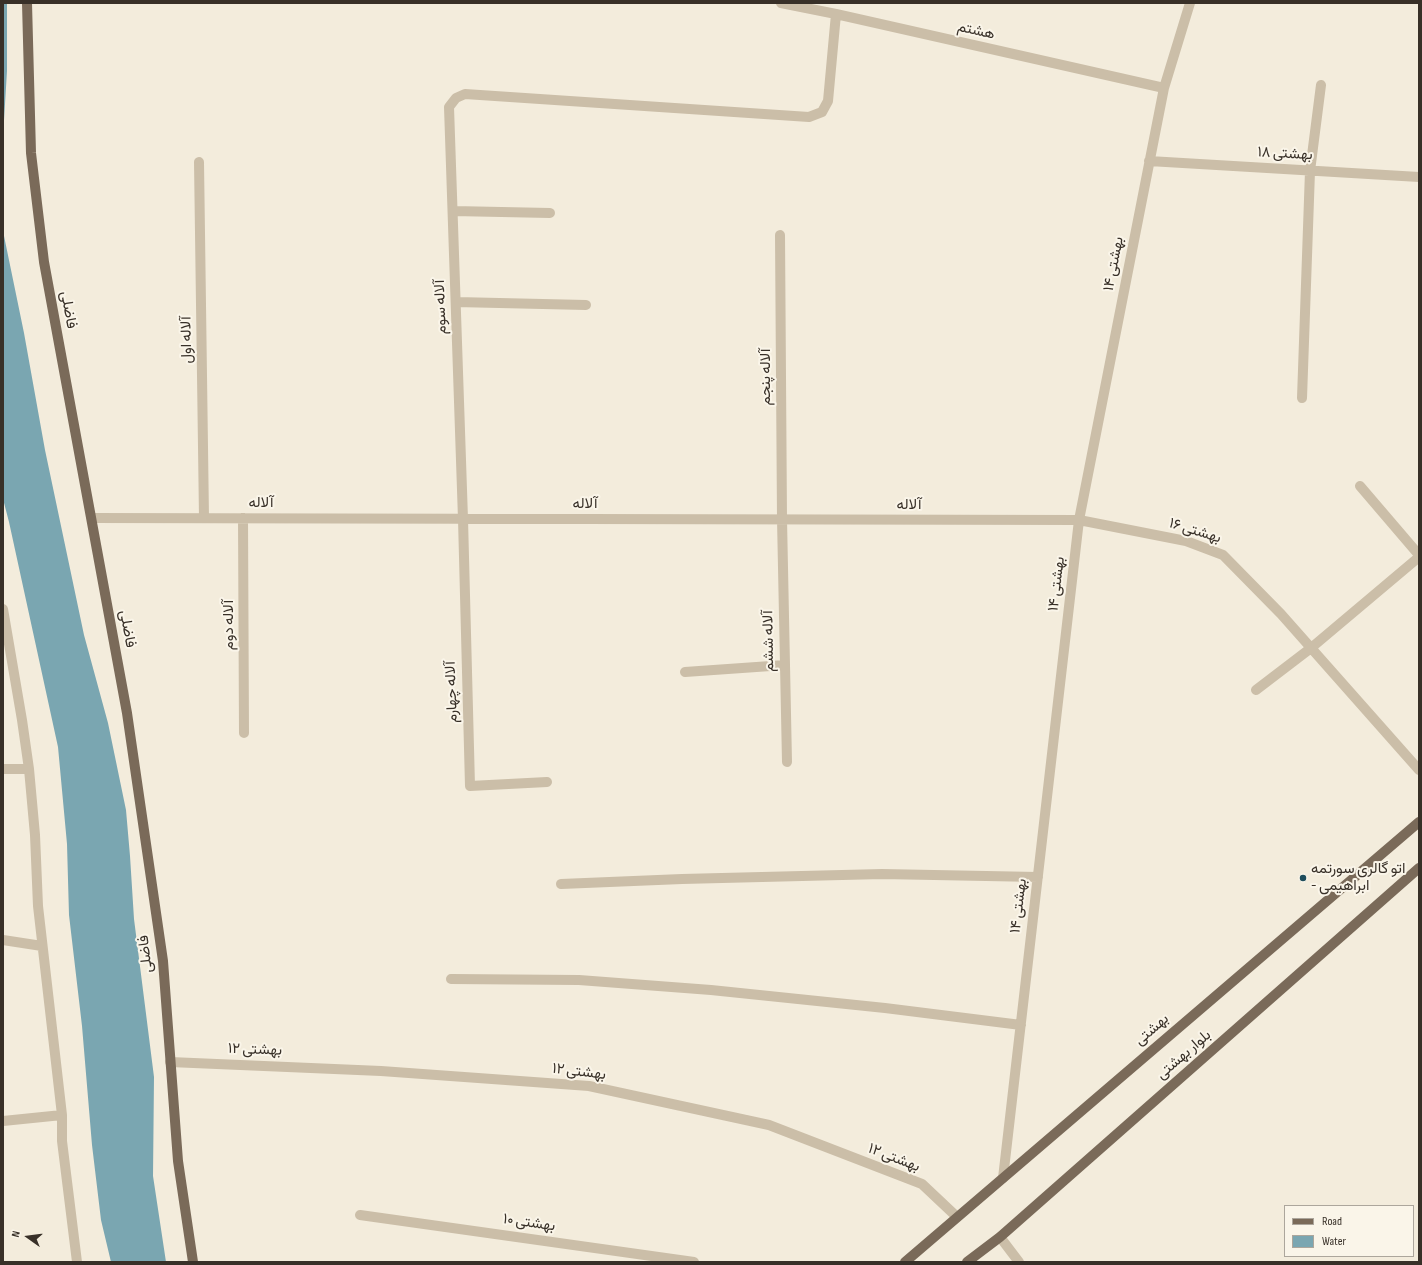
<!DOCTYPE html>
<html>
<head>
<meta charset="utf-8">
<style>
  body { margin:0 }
  #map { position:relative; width:1422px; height:1265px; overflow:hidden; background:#f3ecdc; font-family:"Sofia Sans Condensed",sans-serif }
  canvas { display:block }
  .frame { position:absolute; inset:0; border:4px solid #383028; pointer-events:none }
  .legend { position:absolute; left:1284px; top:1205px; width:130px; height:52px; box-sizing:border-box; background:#faf5e9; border:1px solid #aca69c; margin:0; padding:5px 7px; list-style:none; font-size:12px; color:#383028 }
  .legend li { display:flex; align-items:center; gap:8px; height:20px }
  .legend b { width:20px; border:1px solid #aca69c }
  .north { position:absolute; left:8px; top:1217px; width:40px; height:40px; -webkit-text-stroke:3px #faf5e9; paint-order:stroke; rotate:284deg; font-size:11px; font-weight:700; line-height:16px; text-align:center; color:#383028 }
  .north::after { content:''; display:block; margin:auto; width:14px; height:18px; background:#383028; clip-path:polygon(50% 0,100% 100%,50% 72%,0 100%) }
</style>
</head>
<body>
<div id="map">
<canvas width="1422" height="1265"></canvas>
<div class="frame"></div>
<ul class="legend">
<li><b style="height:5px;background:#7a6a59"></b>Road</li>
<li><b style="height:11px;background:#7aa6b1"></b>Water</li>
</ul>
<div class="north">N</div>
</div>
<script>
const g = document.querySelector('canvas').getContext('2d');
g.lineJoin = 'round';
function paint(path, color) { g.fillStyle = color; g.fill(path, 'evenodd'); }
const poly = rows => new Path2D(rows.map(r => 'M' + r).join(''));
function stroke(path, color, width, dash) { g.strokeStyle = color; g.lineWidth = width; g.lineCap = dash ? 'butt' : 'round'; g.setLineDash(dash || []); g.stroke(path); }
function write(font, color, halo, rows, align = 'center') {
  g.font = font + ' "Sofia Sans Condensed",Vazirmatn,sans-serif'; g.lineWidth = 4; g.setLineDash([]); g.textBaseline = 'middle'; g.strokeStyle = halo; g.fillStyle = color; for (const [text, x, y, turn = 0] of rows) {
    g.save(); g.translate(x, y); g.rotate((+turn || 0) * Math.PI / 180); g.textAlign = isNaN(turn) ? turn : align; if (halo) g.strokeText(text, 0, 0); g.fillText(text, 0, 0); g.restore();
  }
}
paint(poly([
  [3,3,7,3,7,71,3,137],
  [3,231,24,333,45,450,84,635,108,723,126,810,130,856,134,919,154,1077,153,1176,166,1262,111,1262,101,1220,92,1145,82,1026,69,915,67,844,58,747,9,522,3,499]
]), '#7aa6b1');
stroke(poly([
  [781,3,836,14,1164,88],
  [1149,161,1419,177],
  [199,162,204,518],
  [453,211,550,213],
  [780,235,782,519,787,762],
  [456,302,586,305],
  [1302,398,1310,171,1321,85],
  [1360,486,1419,555],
  [92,518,1079,520,1186,541,1223,555,1281,614,1419,770],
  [243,518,244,733],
  [3,609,22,720,29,769,35,835,38,906,62,1115,62,1141,77,1262],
  [685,672,785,665],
  [1256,690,1311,648,1419,557],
  [3,769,29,769],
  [547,782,470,786,463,519,449,107,456,98,465,94,809,117,822,112,828,101,836,14],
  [561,884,682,879,882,874,1038,877],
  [3,940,42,946],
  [451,979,579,980,711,990,885,1008,1021,1025],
  [170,1062,381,1071,589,1086,769,1125,922,1184,957,1217],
  [3,1121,62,1115],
  [1003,1178,1079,520,1164,88,1190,3],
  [360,1215,694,1262],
  [1000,1237,1019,1262]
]), '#cbbea8', 10);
stroke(poly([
  [27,3,31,153,44,262,127,713,163,961,178,1161,193,1262],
  [905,1262,1419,822],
  [967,1262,1000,1237,1419,868]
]), '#7a6a59', 10);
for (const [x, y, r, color] of [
  [1303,878,4,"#1d4c5b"]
]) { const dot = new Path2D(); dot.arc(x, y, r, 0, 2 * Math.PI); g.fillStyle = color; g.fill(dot); stroke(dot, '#faf5e9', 1.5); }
write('15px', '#383028', '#faf5e9', [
  ["هشتم",976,31,13],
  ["بهشتی ۱۸",1285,154,3],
  ["بهشتی ۱۴",1114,264,-79],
  ["آلاله سوم",441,307,-92],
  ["فاضلی",68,310,80],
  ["آلاله اول",187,340,-91],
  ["آلاله پنجم",766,377,-90],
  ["آلاله",261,503],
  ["آلاله",585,504],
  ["آلاله",909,505],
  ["بهشتی ۱۶",1195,531,17],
  ["بهشتی ۱۴",1057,584,-83],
  ["آلاله دوم",229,625,-90],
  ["فاضلی",127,629,80],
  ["آلاله ششم",769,641,-91],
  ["آلاله چهارم",452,692,-92],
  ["بهشتی ۱۴",1019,906,-83],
  ["فاضلی",146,954,-97],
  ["بهشتی",1152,1030,-41],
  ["بهشتی ۱۲",255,1050,2],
  ["بلوار بهشتی",1184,1055,-41],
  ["بهشتی ۱۲",579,1072,7],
  ["بهشتی ۱۲",894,1158,21],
  ["بهشتی ۱۰",529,1223,8]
]);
write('15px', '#383028', '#faf5e9', [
  ["اتو گالری سورتمه",1311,869],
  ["- ابراهیمی",1311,886]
], 'left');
</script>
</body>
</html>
